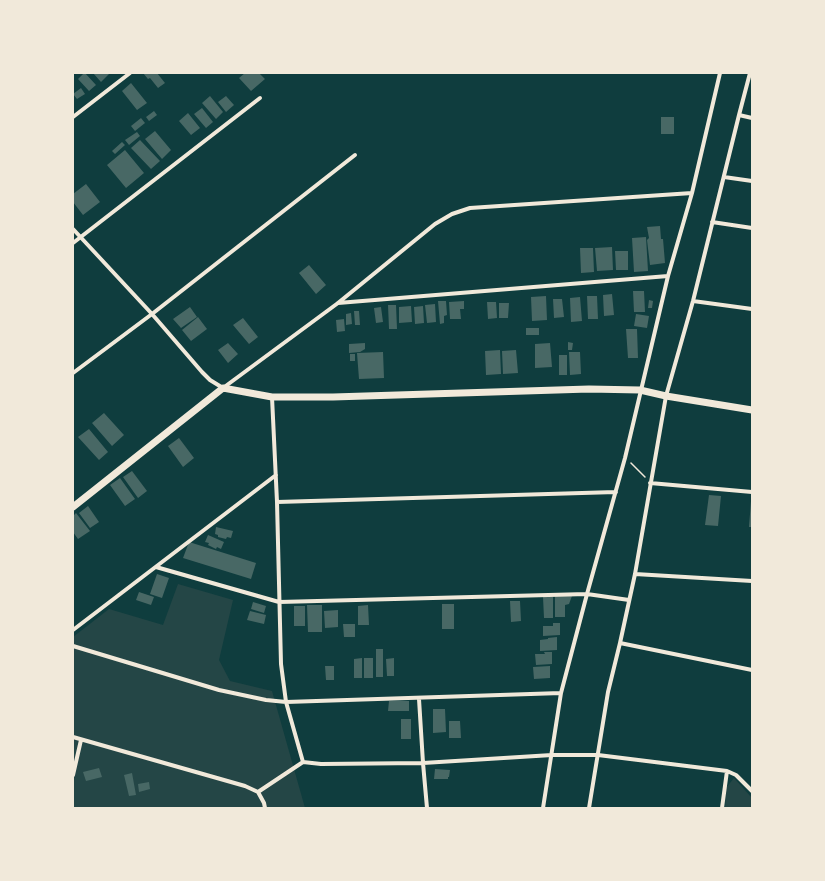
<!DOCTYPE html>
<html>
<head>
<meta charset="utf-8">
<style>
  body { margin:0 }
  #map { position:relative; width:825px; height:881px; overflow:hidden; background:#0f3d3e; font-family:"Sofia Sans Condensed",sans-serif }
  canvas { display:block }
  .frame { position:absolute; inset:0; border:74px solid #f1e9da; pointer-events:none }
</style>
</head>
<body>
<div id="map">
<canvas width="825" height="881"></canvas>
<div class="frame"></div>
</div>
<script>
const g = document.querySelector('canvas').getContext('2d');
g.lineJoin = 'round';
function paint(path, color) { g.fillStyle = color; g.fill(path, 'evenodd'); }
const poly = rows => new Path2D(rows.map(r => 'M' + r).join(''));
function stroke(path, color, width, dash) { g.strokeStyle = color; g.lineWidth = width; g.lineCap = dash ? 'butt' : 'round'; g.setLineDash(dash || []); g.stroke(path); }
paint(poly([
  [178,584,233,600,219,660,230,681,272,691,305,808,73,808,73,637,109,609,163,625],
  [734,778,752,798,752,808,725,808,726,788]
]), '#244646');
paint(poly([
  [84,73,85,73,96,85,89,91,78,79],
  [93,73,108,73,109,74,101,82],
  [143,73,157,73,165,83,158,88,150,78,148,79],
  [245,73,259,73,265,79,251,91,239,78],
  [131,83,147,103,137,110,122,91],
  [81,88,85,94,77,99,73,94],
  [210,96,223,112,216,119,202,103],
  [226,96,234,105,226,112,218,102],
  [202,108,213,122,206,128,194,114],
  [154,111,157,115,149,121,146,117],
  [188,113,200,128,191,135,179,121],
  [661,117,674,117,674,134,661,134],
  [141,118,145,123,135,131,131,126],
  [155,131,171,150,162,159,145,139],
  [137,132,140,136,129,145,125,140],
  [140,140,160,161,151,169,131,148],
  [122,142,125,145,115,154,112,151],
  [125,150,144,173,126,188,107,165],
  [86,184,100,202,83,215,73,202,73,194],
  [660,226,661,239,663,239,665,263,650,265,647,240,649,238,647,227],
  [646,237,648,271,634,272,632,238],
  [612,247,613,270,597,271,595,248],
  [580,248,593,248,594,272,581,273],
  [615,251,628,251,628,270,616,270],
  [309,265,326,285,316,294,299,273],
  [633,291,644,291,645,312,634,312],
  [612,294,614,315,604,316,603,295],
  [546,296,547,320,532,321,531,297],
  [587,296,597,296,598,319,588,319],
  [580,297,582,321,571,322,570,298],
  [553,299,562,299,564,317,554,318],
  [649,300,653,301,652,308,648,308],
  [438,301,446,301,447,315,444,316,444,323,440,324],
  [464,301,464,309,460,309,461,319,450,319,449,302],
  [487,302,496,302,497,318,488,319],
  [499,303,509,303,508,318,499,318],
  [435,304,436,322,427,323,425,305],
  [388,305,396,305,397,329,389,329],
  [411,306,412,322,399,323,399,307],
  [423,306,424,323,415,324,414,307],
  [190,307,197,317,181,328,173,319],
  [381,307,383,322,376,323,374,308],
  [354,311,359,311,360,325,355,325],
  [351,313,352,324,346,325,346,314],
  [636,314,649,316,647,328,634,326],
  [198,317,207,329,191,341,182,330],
  [243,318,258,337,249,344,233,325],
  [344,319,345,331,337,332,336,320],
  [526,328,539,328,539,335,526,335],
  [626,329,637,329,638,358,628,358],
  [568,342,573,343,572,350,568,350],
  [228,343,238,354,228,363,218,350],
  [365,343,365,349,360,352,349,353,349,344],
  [550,343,552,367,535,368,535,344],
  [500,350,501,374,486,375,485,351],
  [516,350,518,373,503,374,502,351],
  [383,352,384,378,359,379,357,353],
  [569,352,580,352,581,374,570,375],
  [350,354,355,354,355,361,350,361],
  [559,355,567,355,567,375,559,375],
  [104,413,124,435,112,446,92,423],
  [89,429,108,452,99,460,78,437],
  [179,438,194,458,183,467,168,446],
  [132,471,147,491,138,498,123,477],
  [120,478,135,499,125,506,110,485],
  [709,495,721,496,718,526,705,525],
  [751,501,752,501,752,527,749,527],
  [88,506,99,522,90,528,79,513],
  [76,513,90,531,78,539,73,532,73,516],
  [216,527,233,531,231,538,227,537,226,539,218,537,218,535,215,534],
  [208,535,224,542,221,549,217,547,216,549,208,545,209,543,205,542],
  [189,542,256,563,251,579,183,558],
  [157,574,169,578,162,598,150,594],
  [139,592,154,597,151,605,136,600],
  [555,596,572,596,569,604,565,605,565,617,555,617],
  [543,597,553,597,553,618,544,618],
  [510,601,520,601,521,621,511,622],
  [253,602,266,606,264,613,251,609],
  [442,604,454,604,454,629,442,629],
  [307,605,322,605,322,632,308,632],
  [368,605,369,625,358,625,358,606],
  [294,606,305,606,305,626,294,626],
  [338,610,338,627,325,628,324,611],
  [250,611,266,615,264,624,247,620],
  [553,623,560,623,560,635,543,636,543,626,553,626],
  [343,624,355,624,355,637,344,637],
  [557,637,557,650,540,651,540,640,548,639,548,638],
  [376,649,383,649,383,677,376,677],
  [544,652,552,652,552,664,536,665,535,654,545,654],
  [362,658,362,678,354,678,354,659],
  [364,658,373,658,373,678,364,678],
  [394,658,394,676,387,676,386,659],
  [325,666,334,666,334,680,326,680],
  [550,666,550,678,534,679,533,667],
  [389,701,409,701,409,711,388,711],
  [433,709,445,709,446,732,433,733],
  [401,719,411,719,411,739,401,739],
  [449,721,460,721,461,738,449,738],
  [99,768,102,777,86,781,83,772],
  [435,769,450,770,449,777,448,777,448,779,434,779],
  [132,773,136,795,129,796,124,775],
  [149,782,150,789,139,792,138,784]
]), '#486865');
stroke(poly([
  [631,463,645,477]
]), '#f1e9da', 1.5);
stroke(poly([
  [739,115,752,118],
  [73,117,130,73],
  [724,177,752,181],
  [712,222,752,228],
  [73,229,152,314,202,372,210,380,223,388,338,303,435,224,452,214,470,208,692,193],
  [73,243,260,98],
  [693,301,752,309],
  [338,303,668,276],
  [73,373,152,314,355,155],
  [272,397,277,502,281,664,286,702,303,762],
  [650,483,752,492],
  [277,502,616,492],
  [156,567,279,602,587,594,629,600],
  [635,574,752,581],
  [73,630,276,475],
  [620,643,752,670],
  [73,646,219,690,266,700,286,702,561,693],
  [419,699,423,763,427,808],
  [73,737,245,786,258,792,264,803,265,808],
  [303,762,321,764,423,763,552,755,598,755,727,771,736,775,752,791],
  [73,775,81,740],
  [258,792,303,762],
  [543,808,561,693,587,594,625,458,668,276,692,193,720,73],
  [589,808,608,692,620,643,635,574,666,396,693,301,739,115,750,73],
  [722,808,727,771]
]), '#f1e9da', 4);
stroke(poly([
  [73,507,223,388,272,397,333,397,589,389,640,390,666,396,752,410]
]), '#f1e9da', 7);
</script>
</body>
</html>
